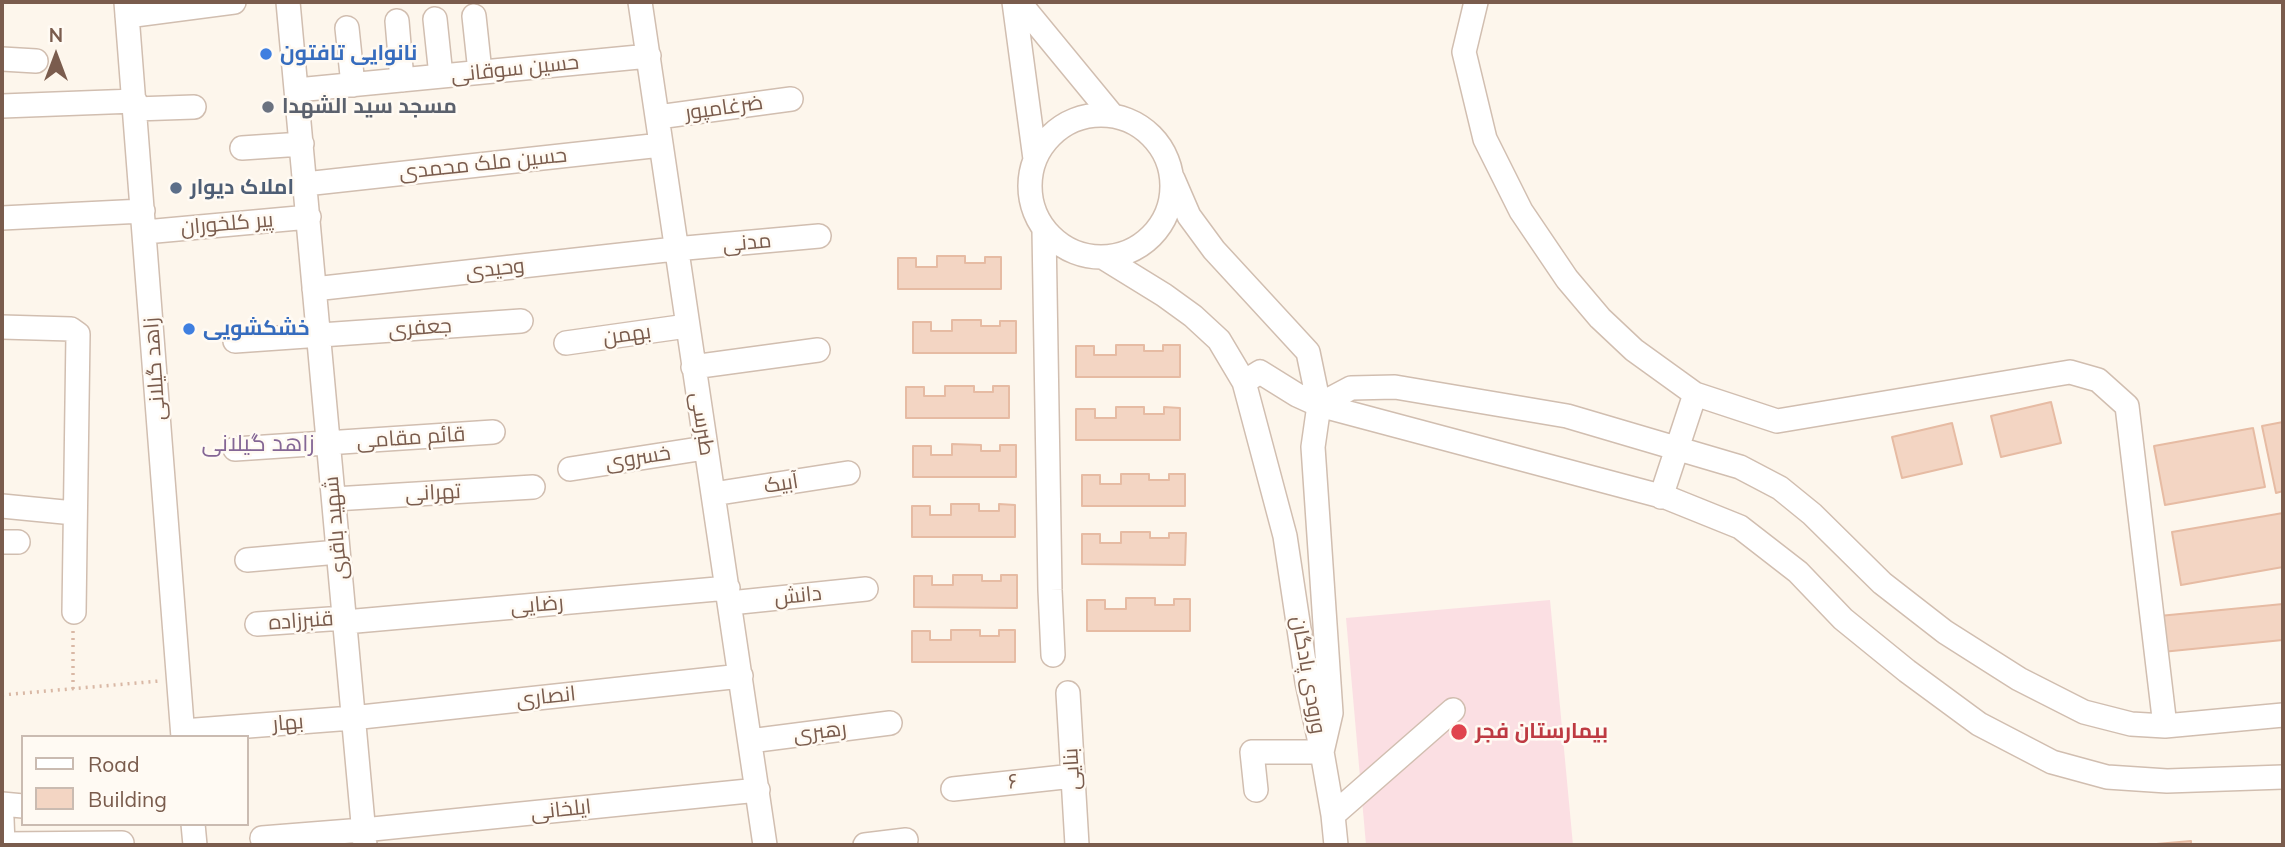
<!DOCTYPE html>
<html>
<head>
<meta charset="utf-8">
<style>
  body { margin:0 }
  #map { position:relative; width:2285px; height:847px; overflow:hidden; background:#fdf6ec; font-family:Mulish,sans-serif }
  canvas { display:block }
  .frame { position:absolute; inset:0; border:4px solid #7a5c4d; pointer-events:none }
  .legend { position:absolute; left:21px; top:735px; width:228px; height:91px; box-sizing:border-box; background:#fffaf3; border:2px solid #cabbb1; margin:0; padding:9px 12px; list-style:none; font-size:21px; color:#7a5c4d }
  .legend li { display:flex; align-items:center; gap:14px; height:35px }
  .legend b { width:35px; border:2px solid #cabbb1 }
  .north { position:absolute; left:21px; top:21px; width:70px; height:70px; -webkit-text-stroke:5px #fffaf3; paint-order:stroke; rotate:0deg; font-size:19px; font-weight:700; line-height:28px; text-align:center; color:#7a5c4d }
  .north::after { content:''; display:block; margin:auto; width:24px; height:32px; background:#7a5c4d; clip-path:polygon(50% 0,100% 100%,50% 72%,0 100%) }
</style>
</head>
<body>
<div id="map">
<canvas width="2285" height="847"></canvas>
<div class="frame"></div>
<ul class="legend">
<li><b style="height:9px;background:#fff"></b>Road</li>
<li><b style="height:19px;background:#f3d5c3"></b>Building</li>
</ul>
<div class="north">N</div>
</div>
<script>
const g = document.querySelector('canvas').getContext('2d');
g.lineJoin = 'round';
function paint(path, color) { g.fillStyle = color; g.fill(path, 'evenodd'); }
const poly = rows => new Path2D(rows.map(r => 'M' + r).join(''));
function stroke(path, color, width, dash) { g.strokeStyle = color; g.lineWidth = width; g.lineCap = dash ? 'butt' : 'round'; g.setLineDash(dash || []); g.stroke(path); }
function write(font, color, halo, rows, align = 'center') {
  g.font = font + ' Mulish,Cairo,sans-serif'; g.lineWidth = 5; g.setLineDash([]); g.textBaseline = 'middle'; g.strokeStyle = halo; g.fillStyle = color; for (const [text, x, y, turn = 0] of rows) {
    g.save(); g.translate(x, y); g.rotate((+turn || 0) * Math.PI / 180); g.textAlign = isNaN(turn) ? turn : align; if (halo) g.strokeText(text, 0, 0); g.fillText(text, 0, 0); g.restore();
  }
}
paint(poly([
  [1550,600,1573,845,1366,845,1346,618]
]), '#fbdfe3');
const building = poly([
  [937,256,965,256,965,263,985,263,985,257,1001,257,1001,289,898,289,898,258,916,258,916,267,937,267,937,256],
  [952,320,981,320,981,326,1000,326,1000,321,1016,321,1016,353,913,353,913,322,931,322,931,331,952,331,952,320],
  [1116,345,1144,345,1144,351,1163,351,1163,345,1180,345,1180,377,1076,377,1076,346,1094,346,1094,355,1116,355,1116,345],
  [945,386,974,386,974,392,993,392,993,386,1009,386,1009,418,906,418,906,387,924,387,924,396,945,396,945,386],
  [2051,402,2061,443,2001,457,1991,416,2051,402],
  [1116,407,1144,407,1144,414,1164,414,1164,407,1180,408,1180,440,1076,440,1076,409,1095,409,1095,418,1116,418,1116,407],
  [2283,422,2283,491,2276,493,2262,426,2283,422],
  [1952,423,1962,464,1902,478,1892,437,1952,423],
  [2253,428,2265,487,2165,505,2154,446,2253,428],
  [952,444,981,445,981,451,1000,451,1000,445,1016,445,1016,477,913,477,913,446,931,446,931,455,952,455,952,444],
  [1121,474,1149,474,1149,480,1169,480,1169,474,1185,474,1185,506,1082,506,1082,475,1100,475,1100,484,1121,484,1121,474],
  [951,504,979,504,979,511,999,511,999,504,1015,505,1015,537,912,537,912,506,930,506,930,515,951,515,951,504],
  [2283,513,2283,567,2181,585,2172,532,2283,513],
  [1121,532,1150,532,1150,538,1169,538,1169,533,1186,533,1185,565,1082,564,1082,534,1100,534,1100,543,1121,543,1121,532],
  [953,575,982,575,982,581,1001,581,1001,575,1017,575,1017,608,914,607,914,576,932,576,932,585,953,585,953,575],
  [1126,598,1155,598,1155,605,1174,605,1174,599,1190,599,1190,631,1087,631,1087,600,1105,600,1105,609,1126,609,1126,598],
  [2283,604,2283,640,2162,652,2159,616,2283,604],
  [951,630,980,630,980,636,999,636,999,630,1015,630,1015,662,912,662,912,631,930,631,930,640,951,640,951,630],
  [2191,841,2191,845,2145,845,2191,841]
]);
paint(building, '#f3d5c3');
stroke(building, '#e6bba3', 2);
const minor = poly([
  [126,2,183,737],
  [288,2,365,845],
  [640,2,765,845],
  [1014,2,1035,159],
  [1019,2,1112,115],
  [1476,2,1464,52,1485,139,1521,211,1567,279,1600,318,1634,350,1695,394,1777,421,2070,372,2098,380,2127,406,2165,726],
  [127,16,234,2],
  [474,16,480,72],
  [435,19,441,76],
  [397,21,402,80],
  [347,28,353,85],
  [2,59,36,61],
  [297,90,649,56],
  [2,106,135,101],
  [135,109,194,107],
  '1030 186a71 71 0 1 1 142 0a71 71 0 1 1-142 0Z',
  [658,117,791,99],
  [242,148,302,144],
  [1173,179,1189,216,1214,250,1308,352,1319,405,1351,388,1395,387,1567,416,1740,467,1780,488,1812,514,1882,583,1945,632,2019,679,2084,712,2131,724,2165,726,2283,715],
  [305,184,661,145],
  [2,218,143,211],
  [1044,230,1050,590,1053,655],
  [145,232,309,217],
  [1104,258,1164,295,1193,316,1219,340,1244,382,1260,372,1297,395,1319,405,1668,498,1740,527,1798,572,1843,619,1907,671,1979,724,2052,762,2107,777,2167,781,2283,777],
  [314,289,675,249,819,236],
  [2,327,71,329,78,334,74,612],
  [235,341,521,321],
  [566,343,687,326],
  [693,367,818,350],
  [1244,382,1285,536,1307,682,1322,752,1331,713,1313,447,1319,405],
  [235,449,493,432],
  [570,469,705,448],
  [713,494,848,473],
  [1661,497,1695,394],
  [334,499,533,487],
  [2,506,74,513],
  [2,542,18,542],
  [247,560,338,552],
  [730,603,866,589],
  [345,622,728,588],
  [257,624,344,618],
  [1068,693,1077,845],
  [183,731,352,718,741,676],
  [750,741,890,723],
  [953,789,1073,776],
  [1256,790,1252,752,1322,752,1333,815,1336,845],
  [2,804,23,806],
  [1333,815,1453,710],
  [2,819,3,845],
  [193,824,195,845],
  [262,838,363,830,758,790],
  [3,844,122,843],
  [865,845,906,840]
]);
stroke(minor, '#d1beb0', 26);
stroke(poly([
  [73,689,73,631],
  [2,695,159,681]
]), '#d9b8a5', 3.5, [2, 5]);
stroke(minor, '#fff', 23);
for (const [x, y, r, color] of [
  [266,54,7,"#3f7fe0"],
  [268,107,7,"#6b7280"],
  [176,188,7,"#5c6f8a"],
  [189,329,7,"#3f7fe0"],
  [1459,732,9,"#e0444e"]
]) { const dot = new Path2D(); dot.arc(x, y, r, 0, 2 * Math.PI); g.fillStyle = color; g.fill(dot); stroke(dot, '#fffaf3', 2.5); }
write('bold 21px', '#366cbe', '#fffaf3', [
  ["نانوایی تافتون",280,54],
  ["خشکشویی",203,329]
], 'left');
write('21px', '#7a5c4d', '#fffaf3', [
  ["حسین سوقانی",515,69,-6],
  ["ضرغامپور",724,108,-8],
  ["حسین ملک محمدی",483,164,-6],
  ["پیر کلخوران",227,224,-5],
  ["مدنی",747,243,-5],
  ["وحیدی",495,269,-6],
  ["جعفری",420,328,-4],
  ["بهمن",627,335,-8],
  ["زاهد گیلانی",155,369,-94],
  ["طبرسی",702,424,81],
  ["قائم مقامی",411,438,-4],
  ["خسروی",638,458,-9],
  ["آبیک",781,484,-9],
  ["تهرانی",433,493,-3],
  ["شهید باقری",336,528,-95],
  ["دانش",798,596,-6],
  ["رضایی",537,605,-5],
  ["قنبرزاده",301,621,-4],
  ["ورودی پادگان",1308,675,80],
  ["انصاری",546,697,-6],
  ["بهار",288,723,-5],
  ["رهبری",820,732,-7],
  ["بنایی",1072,769,-93],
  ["۶",1013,782,-6],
  ["ایلخانی",561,810,-6]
]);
write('bold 21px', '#5b616d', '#fffaf3', [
  ["مسجد سید الشهدا",282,107]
], 'left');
write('bold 21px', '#4e5e75', '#fffaf3', [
  ["املاک دیوار",190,188]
], 'left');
write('bold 21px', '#be3a42', '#fffaf3', [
  ["بیمارستان فجر",1475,732]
], 'left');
write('23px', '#846695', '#fffaf3', [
  ["زاهد گیلانی",258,444]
]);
</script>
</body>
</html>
